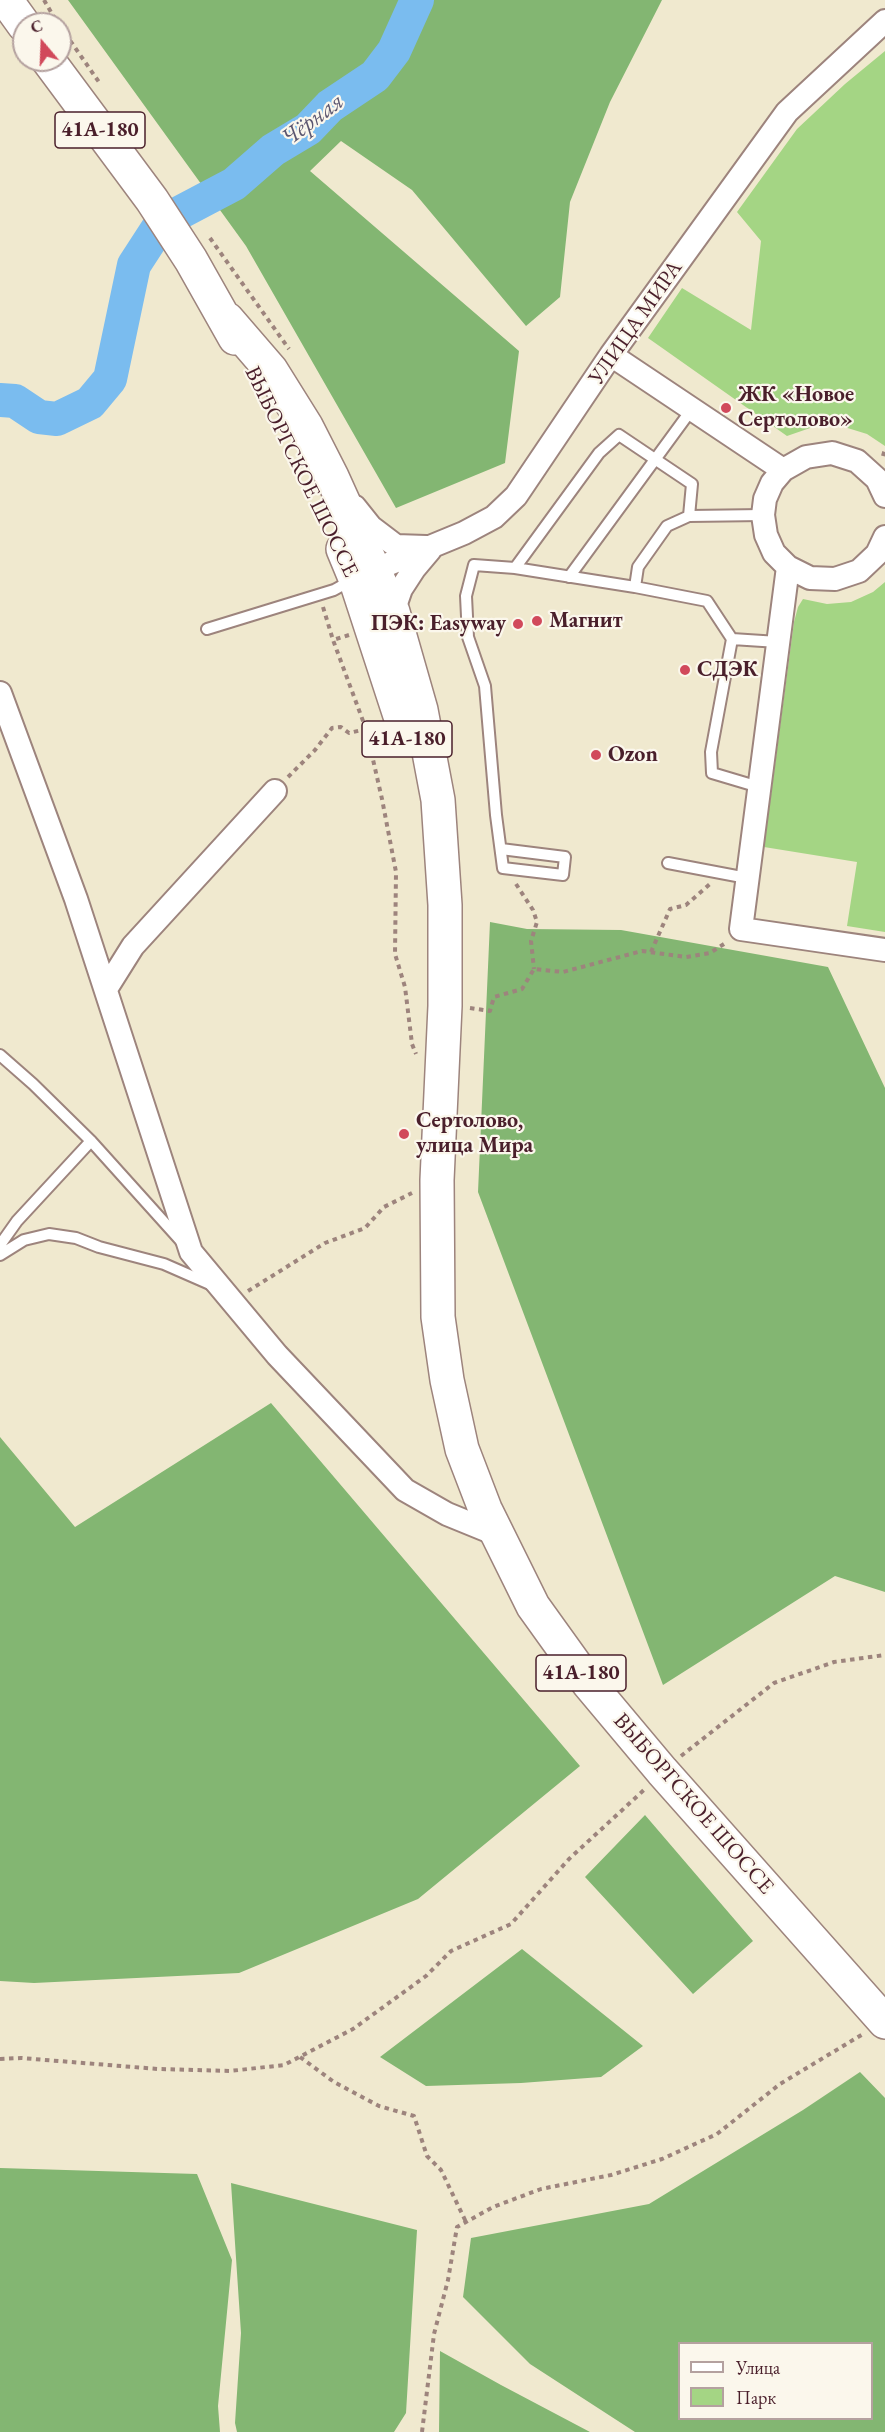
<!DOCTYPE html>
<html>
<head>
<meta charset="utf-8">
<style>
  body { margin:0 }
  #map { position:relative; width:885px; height:2432px; overflow:hidden; background:#f0e9cf; font-family:"EB Garamond",serif }
  canvas { display:block }
  .legend { position:absolute; left:678px; top:2342px; width:195px; height:78px; box-sizing:border-box; background:#fbf7ec; border:2px solid #b4a19f; margin:0; padding:8px 10px; list-style:none; font-size:18px; color:#4a1f2b }
  .legend li { display:flex; align-items:center; gap:12px; height:30px }
  .legend b { width:30px; border:2px solid #b4a19f }
  .north { position:absolute; left:12px; top:12px; width:60px; height:60px; box-sizing:border-box; background:#fbf7ec; border:2px solid #b4a19f; border-radius:50%; rotate:341deg; font-size:16px; font-weight:700; line-height:24px; text-align:center; color:#4a1f2b }
  .north::after { content:''; display:block; margin:auto; width:21px; height:27px; background:#d1495b; clip-path:polygon(50% 0,100% 100%,50% 72%,0 100%) }
</style>
</head>
<body>
<div id="map">
<canvas width="885" height="2432"></canvas>
<ul class="legend">
<li><b style="height:8px;background:#fff"></b>Улица</li>
<li><b style="height:16px;background:#a4d584"></b>Парк</li>
</ul>
<div class="north">С</div>
</div>
<script>
const g = document.querySelector('canvas').getContext('2d');
g.lineJoin = 'round';
function paint(path, color) { g.fillStyle = color; g.fill(path, 'evenodd'); }
const poly = rows => new Path2D(rows.map(r => 'M' + r).join(''));
function stroke(path, color, width, dash) { g.strokeStyle = color; g.lineWidth = width; g.lineCap = dash ? 'butt' : 'round'; g.setLineDash(dash || []); g.stroke(path); }
function write(font, color, halo, rows, align = 'center') {
  g.font = font + ' "EB Garamond",serif'; g.lineWidth = 4.5; g.setLineDash([]); g.textBaseline = 'middle'; g.strokeStyle = halo; g.fillStyle = color; for (const [text, x, y, turn = 0] of rows) {
    g.save(); g.translate(x, y); g.rotate((+turn || 0) * Math.PI / 180); g.textAlign = isNaN(turn) ? turn : align; if (halo) g.strokeText(text, 0, 0); g.fillText(text, 0, 0); g.restore();
  }
}
paint(poly([
  [885,51,885,446,867,434,841,426,813,427,787,436,648,338,682,288,751,330,761,241,737,212,797,129,845,84],
  [885,582,885,932,847,926,857,862,764,847,794,622,798,607,803,599,827,604,851,602,873,592]
]), '#a4d584');
paint(poly([
  [68,0,662,0,610,102,570,202,560,297,526,326,412,190,341,141,310,171,519,351,505,463,396,508,246,246],
  [490,922,527,929,621,930,828,967,885,1088,885,1592,835,1576,663,1685,478,1192],
  [271,1403,580,1766,418,1899,239,1973,34,1983,0,1981,0,1437,75,1527],
  [645,1815,753,1941,693,1994,585,1877],
  [522,1949,643,2046,601,2077,521,2083,426,2086,380,2057],
  [860,2072,885,2098,885,2432,635,2432,530,2364,463,2297,471,2238,649,2204,803,2110],
  [680,2344,872,2344,872,2418,680,2418],
  [0,2168,197,2174,232,2260,218,2406,220,2432,0,2432],
  [231,2183,417,2230,406,2413,394,2432,237,2432,235,2423,241,2333],
  [440,2351,501,2385,590,2432,439,2432]
]), '#83b672');
stroke(poly([
  [179,213,234,184,273,150,308,129,330,106,375,76,394,51,417,0],
  [0,400,15,401,39,417,57,419,90,403,110,379,134,265,158,228]
]), '#7abcef', 34);
const lane = poly([
  [515,568,599,453,619,435,692,484,689,516],
  [569,577,692,409],
  [635,587,638,567,667,526,689,516,763,515],
  [207,629,334,590,352,580],
  [759,787,712,773,711,752,732,639,778,642],
  [501,849,565,857,563,875,503,868,496,815,485,686,468,637,466,596,474,565,515,568,635,587,707,601,732,639],
  [668,863,747,878],
  [0,1055,33,1084,91,1141,181,1241],
  [0,1245,17,1221,91,1141],
  [0,1255,24,1240,49,1234,76,1238,99,1247,164,1264,212,1285]
]);
const street = poly([
  [611,355,783,470],
  [885,496,877,479,857,461,832,453,806,457,783,470,772,483,765,499,763,515,766,535,774,553,788,567,810,578,835,579,859,571,877,554,885,537],
  [355,507,371,527,396,546,426,547],
  [788,567,741,929,885,950],
  [362,575,464,533,494,517,516,496,611,355,787,112,885,21],
  [393,612,401,589,414,569,430,550],
  [0,693,76,899,191,1252,277,1355,405,1490,447,1514,496,1534],
  [106,989,133,946,275,791]
]);
const primary = poly([
  [6,0,24,25],
  [48,60,152,200,191,260,235,338],
  [227,319,271,370,306,426,332,477,393,612,421,710,438,800,445,905,445,1006,437,1180,438,1317,447,1380,462,1449,485,1509,533,1606,589,1684,662,1771,885,2022],
  [343,549,355,578,403,725]
]);
stroke(lane, '#9d847d', 14);
stroke(street, '#9d847d', 26);
stroke(primary, '#9d847d', 36);
stroke(poly([
  [44,0,58,24],
  [60,26,101,85],
  [210,238,289,349],
  [883,456,885,449],
  [323,607,333,640],
  [349,635,333,640,366,729,382,799,396,872,395,954,405,987,412,1044,416,1054],
  [288,777,315,750,332,728,341,727,349,733,366,729],
  [516,884,533,910,537,922,531,941,534,969],
  [651,952,670,909,686,905,710,884],
  [470,1008,490,1011,494,997,522,989,534,969,563,972,642,951,686,957,710,953,727,942],
  [248,1291,325,1243,365,1228,384,1207,412,1193],
  [681,1756,774,1683,834,1662,885,1655],
  [300,2057,334,2082,379,2106,414,2116,427,2156,441,2170,466,2222],
  [0,2059,21,2058,158,2069,230,2071,284,2065,353,2029,426,1976,451,1951,511,1924,569,1859,645,1789],
  [422,2432,434,2334,448,2280,457,2227,493,2207,541,2189,611,2175,662,2159,717,2134,780,2084,863,2034]
]), '#9d847d', 4, [4.5, 4.5]);
stroke(lane, '#fff', 10);
stroke(street, '#fff', 22);
stroke(primary, '#fff', 33);
for (const [x, y, r, color] of [
  [726,408,6,"#d1495b"],
  [537,621,6,"#d1495b"],
  [518,624,6,"#d1495b"],
  [685,670,6,"#d1495b"],
  [596,755,6,"#d1495b"],
  [404,1134,6,"#d1495b"]
]) { const dot = new Path2D(); dot.arc(x, y, r, 0, 2 * Math.PI); g.fillStyle = color; g.fill(dot); stroke(dot, '#fbf7ec', 2); }
for (const [x, y, w] of [
  [100,130,90],
  [407,739,90],
  [581,1673,90]
]) { const box = new Path2D(); box.roundRect(x - w / 2, y - 18, w, 36, 4.5); g.fillStyle = '#fbf7ec'; g.fill(box); stroke(box, '#4a1f2b', 1.5); }
write('bold 21px', '#4a1f2b', null, [
  ["41А-180",100,130],
  ["41А-180",407,739],
  ["41А-180",581,1673]
]);
write('22px', '#4a1f2b', '#fbf7ec', [
  ["УЛИЦА МИРА",636,323,-55],
  ["ВЫБОРГСКОЕ ШОССЕ",301,472,64],
  ["ВЫБОРГСКОЕ ШОССЕ",693,1804,49]
]);
write('bold 22px', '#4a1f2b', '#fbf7ec', [
  ["ЖК «Новое",738,395],
  ["Сертолово»",738,420],
  ["Магнит",549,621],
  ["ПЭК: Easyway",506,624,"right"],
  ["СДЭК",697,670],
  ["Ozon",608,755],
  ["Сертолово,",416,1121],
  ["улица Мира",416,1146]
], 'left');
write('italic 24px', '#5b5670', '#fbf7ec', [
  ["Чёрная",313,120,-37]
]);
</script>
</body>
</html>
